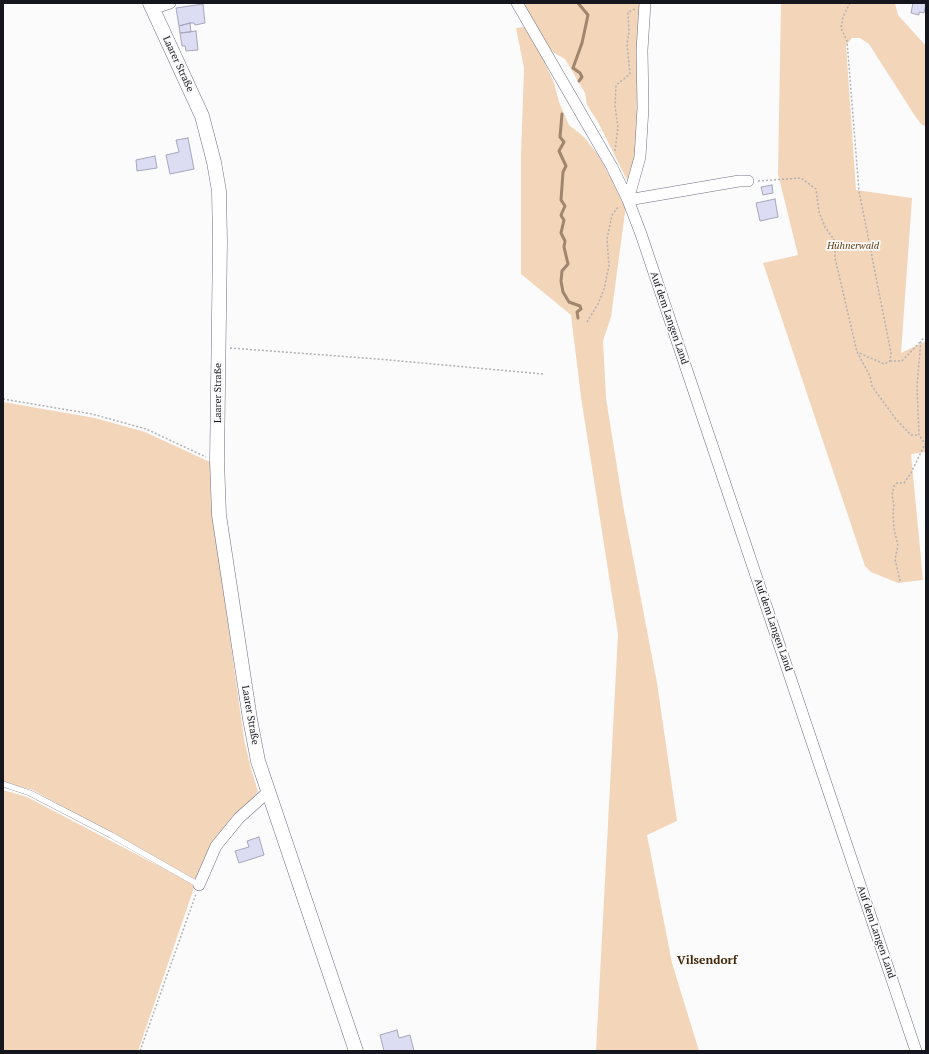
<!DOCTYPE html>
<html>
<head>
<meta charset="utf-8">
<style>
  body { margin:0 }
  #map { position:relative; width:929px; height:1054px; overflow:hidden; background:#fbfbfb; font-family:"PT Serif",serif }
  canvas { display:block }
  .frame { position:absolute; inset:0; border:4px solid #16161e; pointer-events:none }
</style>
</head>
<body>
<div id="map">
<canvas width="929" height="1054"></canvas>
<div class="frame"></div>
</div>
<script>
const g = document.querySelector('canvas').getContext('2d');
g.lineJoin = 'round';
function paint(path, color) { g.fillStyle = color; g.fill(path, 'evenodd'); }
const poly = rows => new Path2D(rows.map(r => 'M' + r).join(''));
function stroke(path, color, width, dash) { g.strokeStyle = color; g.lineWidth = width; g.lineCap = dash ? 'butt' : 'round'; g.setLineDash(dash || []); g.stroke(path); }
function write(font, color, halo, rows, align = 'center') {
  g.font = font + ' "PT Serif",serif'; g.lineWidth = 3.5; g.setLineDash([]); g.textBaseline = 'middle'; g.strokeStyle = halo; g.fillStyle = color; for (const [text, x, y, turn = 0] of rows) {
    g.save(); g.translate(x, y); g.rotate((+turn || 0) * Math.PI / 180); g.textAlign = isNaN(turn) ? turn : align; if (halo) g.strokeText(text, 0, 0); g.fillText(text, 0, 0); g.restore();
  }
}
paint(poly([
  [522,3,643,3,635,157,629,184,598,122,587,105,585,93,565,59,551,51],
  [781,3,895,3,898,15,926,46,926,127,921,124,915,116,869,44,860,38,852,38,846,45,856,190,912,198,901,353,926,341,926,452,911,454,923,580,898,583,871,572,865,566,763,263,798,255,778,174],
  [524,27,542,57,554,83,559,102,569,125,584,137,598,155,626,205,611,317,603,341,606,398,623,505,657,683,677,821,647,835,672,963,699,1051,596,1051,618,634,581,397,571,315,521,274,521,156,524,68,516,28],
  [3,402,95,418,145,432,210,462,211,501,244,739,250,765,258,792,236,817,196,881,33,790,3,782],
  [3,790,27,797,195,885,138,1051,3,1051]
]), '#f3d5b9');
stroke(poly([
  [578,3,588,15,582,43,573,68,580,73,582,77,579,81],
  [562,114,560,137,564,142,559,151,566,166,563,172,561,200,565,206,561,215,562,217,564,220,561,233,565,241,564,247,568,264,562,271,561,281,563,292,569,302,580,306,581,309,577,312,578,318]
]), '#a0856f', 3);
const building = poly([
  [913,3,926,3,924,13,919,12,919,15,911,13,913,3],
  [203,4,205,23,195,25,194,23,190,23,179,26,176,8,203,4],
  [190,23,191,32,180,33,179,26,190,23],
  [196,31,198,50,186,51,185,46,182,46,180,33,196,31],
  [188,138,194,169,170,174,166,155,179,152,176,140,188,138],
  [155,156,157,168,137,171,136,160,155,156],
  [772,185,773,193,763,195,761,187,772,185],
  [775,199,778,217,760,221,756,203,775,199],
  [259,837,264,855,239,863,235,851,249,847,247,841,259,837],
  [397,1030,399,1038,410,1035,414,1051,384,1051,380,1035,397,1030]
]);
paint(building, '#dcddf3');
stroke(building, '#a5a6bb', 1);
const service = poly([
  [3,784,30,793,111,835,199,885]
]);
const minor = poly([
  [517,3,612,167,628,200,641,234,916,1051],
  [152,9,170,3],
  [628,200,640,157,643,108,642,50,645,3],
  [628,200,739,181,748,181],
  [199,885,216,846,239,818,268,792]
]);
const tertiary = poly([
  [150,3,202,116,214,162,219,191,220,242,217,461,219,515,250,719,258,761,356,1051]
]);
stroke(service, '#6f7084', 6);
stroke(minor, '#6f7084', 12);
stroke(tertiary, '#6f7084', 15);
stroke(poly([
  [850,3,843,17,841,28,847,41,859,191,891,353,890,361,884,364,857,352],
  [615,151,618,127,615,106,616,85,630,74,627,44,629,32,628,12,635,9],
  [758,181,801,178,816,189,819,212,825,227,835,241,835,258,857,352,870,376,872,386,895,418,911,435,919,435],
  [587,322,598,304,604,289,609,266,607,239,612,215,619,206],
  [230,348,378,359,543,374],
  [890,361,902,361,921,341],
  [3,399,92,414,146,429,206,457],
  [926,445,919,435,917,386,921,340,926,338],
  [900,581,895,559,898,546,894,529,893,512,894,505,892,495,894,486,897,483,904,483,911,473,925,444],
  [140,1051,196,894]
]), '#b1b1b4', 1.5, [2, 2]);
stroke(service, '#fff', 5.5);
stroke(minor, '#fff', 11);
stroke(tertiary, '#fff', 14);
write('10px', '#16161e', '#fbfbfb', [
  ["Laarer Straße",178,64,65],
  ["Auf dem Langen Land",669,318,71],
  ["Laarer Straße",218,393,-90],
  ["Auf dem Langen Land",773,625,71],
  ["Laarer Straße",250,715,80],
  ["Auf dem Langen Land",876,932,71]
]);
write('italic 10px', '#5f3a0f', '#fbfbfb', [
  ["Hühnerwald",853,246]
]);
write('bold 12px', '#442809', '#fbfbfb', [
  ["Vilsendorf",707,961]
]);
</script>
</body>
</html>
